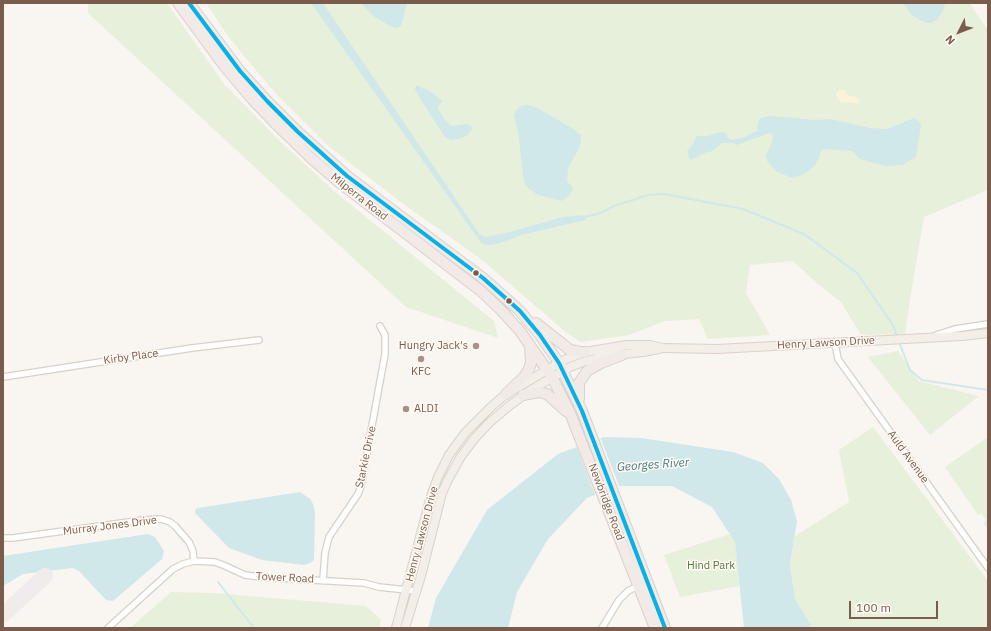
<!DOCTYPE html>
<html>
<head>
<meta charset="utf-8">
<style>
  body { margin:0 }
  #map { position:relative; width:991px; height:631px; overflow:hidden; background:#f9f5f0; font-family:"IBM Plex Sans",sans-serif }
  canvas { display:block }
  .frame { position:absolute; inset:0; border:4px solid #7a5c4d; pointer-events:none }
  .north { position:absolute; left:939px; top:12px; width:40px; height:40px; -webkit-text-stroke:3px #fffaf3; paint-order:stroke; rotate:228deg; font-size:11px; font-weight:700; line-height:16px; text-align:center; color:#7a5c4d }
  .north::after { content:''; display:block; margin:auto; width:14px; height:18px; background:#7a5c4d; clip-path:polygon(50% 0,100% 100%,50% 72%,0 100%) }
  .scale { position:absolute; left:849px; top:601px; width:89px; height:18px; box-sizing:border-box; border:2px solid #7a5c4d; border-top:0; padding-left:5px; font-size:12px; line-height:14px; white-space:nowrap; color:#7a5c4d; -webkit-text-stroke:3px #fffaf3; paint-order:stroke }
</style>
</head>
<body>
<div id="map">
<canvas width="991" height="631"></canvas>
<div class="frame"></div>
<div class="north">N</div>
<div class="scale">100 m</div>
</div>
<script>
const g = document.querySelector('canvas').getContext('2d');
g.lineJoin = 'round';
function paint(path, color) { g.fillStyle = color; g.fill(path, 'evenodd'); }
const poly = rows => new Path2D(rows.map(r => 'M' + r).join(''));
function stroke(path, color, width, dash) { g.strokeStyle = color; g.lineWidth = width; g.lineCap = dash ? 'butt' : 'round'; g.setLineDash(dash || []); g.stroke(path); }
function write(font, color, halo, rows, align = 'center') {
  g.font = font + ' "IBM Plex Sans",sans-serif'; g.lineWidth = 3; g.setLineDash([]); g.textBaseline = 'middle'; g.strokeStyle = halo; g.fillStyle = color; for (const [text, x, y, turn = 0] of rows) {
    g.save(); g.translate(x, y); g.rotate((+turn || 0) * Math.PI / 180); g.textAlign = isNaN(turn) ? turn : align; if (halo) g.strokeText(text, 0, 0); g.fillText(text, 0, 0); g.restore();
  }
}
paint(poly([
  [88,3,167,3,224,84,281,142,334,191,494,321,498,338,406,307,88,13],
  [206,3,969,3,988,30,988,190,924,217,910,299,905,334,861,335,841,302,818,284,793,261,750,265,746,293,770,335,708,339,699,319,665,321,629,335,581,342,568,334,481,259,406,206,327,145,275,93,230,39],
  [898,351,919,381,979,396,930,435,868,357],
  [873,427,988,581,988,628,813,628,795,599,790,565,795,536,849,502,839,450],
  [988,437,988,529,983,523,986,520,981,513,978,515,945,467],
  [730,534,735,542,740,586,680,597,664,555],
  [171,592,213,593,366,606,381,620,379,628,130,628]
]), '#e7f0db');
paint(poly([
  [843,89,848,95,856,97,859,98,860,101,857,104,850,102,844,103,841,102,836,96,836,93,839,90]
]), '#fbf2d9');
paint(poly([
  [311,3,323,3,480,235,485,237,506,233,563,217,585,215,586,220,521,235,504,242,490,245,482,244],
  [361,3,407,3,401,26,397,28,392,27,373,16],
  [903,3,945,3,945,4,943,11,937,20,932,23,927,23,920,20,912,15],
  [416,85,428,90,443,101,437,107,445,120,451,126,467,124,473,127,468,135,459,139,451,140,445,137,418,95,415,89],
  [527,105,536,107,546,113,575,130,581,135,581,141,578,150,568,168,567,181,573,188,570,195,561,201,538,195,528,188,524,182,518,132,514,116,516,111,521,106],
  [771,116,815,120,831,119,870,128,887,129,914,118,920,122,921,125,916,157,902,165,885,166,860,159,852,151,824,149,821,151,818,160,814,166,804,174,793,178,777,172,767,161,766,156,772,142,773,135,769,133,737,145,733,143,722,143,713,151,707,152,691,160,689,158,687,151,693,144,696,137,698,136,708,136,716,133,724,132,727,134,728,138,733,140,745,137,758,130,757,126,760,118],
  [604,437,641,438,733,452,763,463,779,479,791,500,797,521,790,565,795,599,813,628,744,628,735,542,712,507,672,486,618,486,587,498,548,539,517,592,508,628,428,628,436,598,487,510,558,454],
  [300,492,310,499,313,504,315,512,314,560,310,563,304,565,262,560,229,548,195,513,195,510,198,508],
  [148,534,155,537,164,551,162,559,113,601,106,600,79,571,73,568,23,574,3,586,3,556]
]), '#d0e8ea');
paint(poly([
  [600,437,620,488,596,497,576,445]
]), '#f9f5f0');
stroke(poly([
  [584,217,598,214,614,206,648,195,664,194,743,209,804,234,857,273,893,325,897,336],
  [899,342,910,370,922,380,988,390],
  [218,582,254,628]
]), '#d0e8ea', 2);
stroke(poly([
  [3,615,45,576]
]), '#f0ecec', 16);
const street = poly([
  [936,335,955,329,988,324],
  [835,343,838,359,988,568],
  [3,377,192,348,259,340],
  [3,538,13,538,143,520,161,519,170,522,175,526,189,542,193,551,194,561],
  [323,580,325,553,329,537,358,494,361,486,385,354,385,335,380,326],
  [108,628,173,569,183,564,194,561,215,562,223,565,245,575,260,577,364,583,379,587,416,591],
  [602,628,619,600,628,591,640,585]
]);
const primary = poly([
  [396,628,430,499,438,477,449,455,465,433,492,406,506,394,566,359,585,352,627,345,650,345,663,348,717,349,962,336,988,333],
  [405,628,421,576,442,493,448,480,460,458,474,439,489,423,509,406,531,390,570,367,583,362,605,356,643,352,659,349]
]);
const highway = poly([
  [178,3,225,67,252,99,279,127,312,159,340,183,481,291,501,310,520,331,552,377,570,413,655,628],
  [189,3,240,71,267,101,298,132,347,176,483,278,520,311,540,335,559,363,582,411,665,628],
  [536,323,570,350,580,352,585,352],
  [506,394,524,377,529,369,531,363,530,345],
  [523,395,539,392,547,394,566,411],
  [579,399,579,383,587,371,601,363,622,355]
]);
stroke(street, '#d7d1cb', 8);
stroke(primary, '#dad1cc', 10);
stroke(highway, '#dad1cc', 12);
stroke(street, '#fefefd', 5.5);
stroke(primary, '#f3eee8', 8);
stroke(highway, '#f2eae7', 10);
stroke(poly([
  [189,3,240,71,267,101,298,132,347,176,483,278,520,311,540,335,559,363,582,411,665,628]
]), '#06b1e7', 4);
for (const [x, y, r, color] of [
  [476,273,3.5,"#7a5c4d"],
  [509,301,3.5,"#7a5c4d"],
  [476,346,4,"#a69286"],
  [421,359,4,"#a69286"],
  [406,409,4,"#a69286"]
]) { const dot = new Path2D(); dot.arc(x, y, r, 0, 2 * Math.PI); g.fillStyle = color; g.fill(dot); stroke(dot, '#fffaf3', 1.5); }
write('11px', '#7a5c4d', '#fffaf3', [
  ["Milperra Road",359,197,38],
  ["Henry Lawson Drive",826,343,-3],
  ["Kirby Place",131,357,-8],
  ["Starkie Drive",366,457,-78],
  ["Auld Avenue",908,457,54],
  ["Newbridge Road",606,502,69],
  ["Murray Jones Drive",110,526,-7],
  ["Henry Lawson Drive",422,534,-75],
  ["Tower Road",285,578,3]
]);
write('11px', '#7a5c4d', '#fffaf3', [
  ["Hungry Jack's",468,346],
  ["KFC",421,372,"center"],
  ["ALDI",414,409,"left"]
], 'right');
write('11px', '#537a41', '#fffaf3', [
  ["Hind Park",711,566]
]);
write('italic 12px', '#437c86', '#fffaf3', [
  ["Georges River",653,465,-4]
]);
</script>
</body>
</html>
